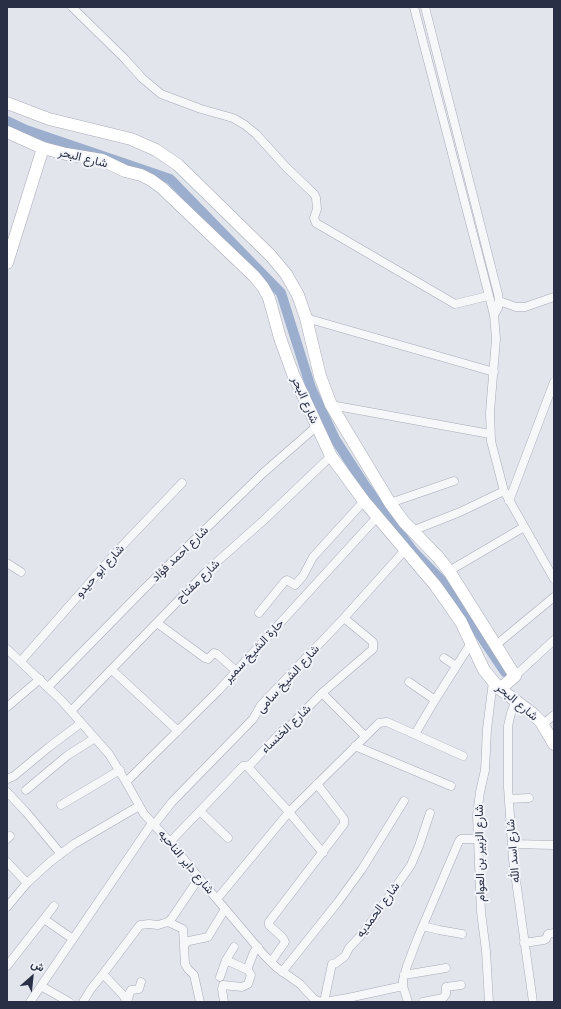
<!DOCTYPE html>
<html>
<head>
<meta charset="utf-8">
<style>
  body { margin:0 }
  #map { position:relative; width:561px; height:1009px; overflow:hidden; background:#e2e5ec; font-family:Raleway,Vazirmatn,sans-serif }
  canvas { display:block }
  .frame { position:absolute; inset:0; border:8px solid #293045; pointer-events:none }
  .north { position:absolute; left:12px; top:957px; width:40px; height:40px; -webkit-text-stroke:3px #f2f4f9; paint-order:stroke; rotate:27deg; font-size:11px; font-weight:700; line-height:16px; text-align:center; color:#293045 }
  .north::after { content:''; display:block; margin:auto; width:14px; height:18px; background:#293045; clip-path:polygon(50% 0,100% 100%,50% 72%,0 100%) }
</style>
</head>
<body>
<div id="map">
<canvas width="561" height="1009"></canvas>
<div class="frame"></div>
<div class="north">ش</div>
</div>
<script>
const g = document.querySelector('canvas').getContext('2d');
g.lineJoin = 'round';
const poly = rows => new Path2D(rows.map(r => 'M' + r).join(''));
function stroke(path, color, width, dash) { g.strokeStyle = color; g.lineWidth = width; g.lineCap = dash ? 'butt' : 'round'; g.setLineDash(dash || []); g.stroke(path); }
function write(font, color, halo, rows, align = 'center') {
  g.font = font + ' Raleway,Vazirmatn,sans-serif'; g.lineWidth = 4; g.setLineDash([]); g.textBaseline = 'middle'; g.strokeStyle = halo; g.fillStyle = color; for (const [text, x, y, turn = 0] of rows) {
    g.save(); g.translate(x, y); g.rotate((+turn || 0) * Math.PI / 180); g.textAlign = isNaN(turn) ? turn : align; if (halo) g.strokeText(text, 0, 0); g.fillText(text, 0, 0); g.restore();
  }
}
stroke(poly([
  [7,121,26,130,170,179,281,293,311,388,335,439,366,487,413,551,447,586,505,672]
]), '#9baece', 10);
const street = poly([
  [72,7,125,59,142,78,161,94,201,109,233,118,245,125,256,134,286,167,314,194,316,198,317,209,314,218,316,223,455,304,488,296],
  [414,7,494,315,496,339,490,412,491,441,504,491,554,579],
  [425,7,498,294,499,301,498,308,494,315],
  [499,301,516,307,525,307,554,297],
  [306,318,494,372],
  [331,405,490,434],
  [509,501,554,382],
  [390,503,454,481],
  [412,531,460,512,504,491],
  [7,563,21,572],
  [449,571,524,527],
  [259,613,285,581,287,580,295,585,303,576,313,557,364,501],
  [157,623,205,658,208,659,214,653,217,654,236,671],
  [496,645,554,597],
  [7,649,61,700,109,754,126,782,144,814,170,842,199,878,264,955,276,967,300,984,314,999,318,1001,324,1002,348,998,403,986],
  [444,658,456,666],
  [21,661,121,547,182,483],
  [112,670,178,731],
  [515,676,554,640],
  [409,682,435,700],
  [48,687,144,589,262,474,317,426],
  [322,693,365,736],
  [516,700,511,713,508,726,508,787,513,859,533,1002],
  [7,707,40,679],
  [71,711,209,569,264,520,331,456],
  [542,725,554,715],
  [415,734,435,700,471,643],
  [355,746,451,786],
  [247,766,289,812,323,853],
  [7,779,14,776,49,747,81,723],
  [126,782,218,691,378,516],
  [26,790,68,755,95,738],
  [7,792,26,812,61,854],
  [509,799,529,798],
  [61,805,120,770],
  [200,811,228,838],
  [154,825,172,802,253,719,261,705,344,618,405,550],
  [7,839,10,836],
  [170,842,243,766,250,765,282,731,287,729,322,693,373,649,373,642,344,618],
  [512,844,554,845],
  [7,862,27,883],
  [217,899,289,812,379,723,387,722,463,756],
  [7,907,27,883,50,862,74,844,139,806],
  [44,919,73,939],
  [168,922,183,929,185,964,188,969,194,975,200,1002],
  [423,926,439,930,462,934],
  [524,943,544,940,546,939,548,934,554,933],
  [184,945,189,941,208,937,225,909],
  [226,960,248,970],
  [271,962,285,942,283,938,269,925,269,922,344,824,344,819,317,784],
  [7,966,54,906],
  [282,972,338,902,362,869,404,801],
  [103,974,123,995,127,1002],
  [404,975,446,968],
  [220,977,226,960,234,947],
  [41,986,69,1002],
  [30,1002,152,823],
  [83,1002,91,989,103,974,140,925,149,924,158,925,168,922,172,918,199,878],
  [127,1002,130,992,131,990,139,989,141,982],
  [224,1002,222,989,223,985,242,987,248,984,251,975,248,970,248,967,254,952,258,947],
  [324,1002,332,964,336,963,345,956,349,948,364,932,411,865,419,846,430,813],
  [408,1002,403,986,403,980,407,966,418,937,459,841,461,839,479,839],
  [423,1002,443,998,446,994,446,987,461,985],
  [489,1002,486,951,481,912,477,815,480,792,485,770,487,729,493,681]
]);
const secondary = poly([
  [7,103,49,119,131,139,156,150,178,165,271,256,286,274,298,295,306,318,320,376,331,405,390,503,404,522,438,557,449,571,515,676,500,689],
  [7,132,43,148,66,154,102,160,125,171,141,175,151,180,162,188,254,276,263,287,269,298,280,338,293,374,331,456,364,501,435,585,450,606,461,622,484,670,493,681,500,689,533,714,541,722,554,744],
  [7,263,43,148]
]);
stroke(street, '#a7abb7', 9);
stroke(secondary, '#a7abb7', 13);
stroke(street, '#f6f7f9', 8);
stroke(secondary, '#fff', 12);
write('12px', '#293045', '#f2f4f9', [
  ["شارع البحر",83,158,14],
  ["شارع البحر",305,400,66],
  ["شارع احمد فؤاد",180,554,-44],
  ["شارع ابو حيدو",100,571,-48],
  ["شارع مفتاح",198,581,-44],
  ["حارة الشيخ سمير",254,651,-47],
  ["شارع الشيخ سامى",288,679,-48],
  ["شارع البحر",517,702,40],
  ["شارع الخنساء",286,729,-44],
  ["شارع اسد الله",513,851,-95],
  ["شارع الزبير بن العوام",480,853,-91],
  ["شارع داير الناحيه",186,862,50],
  ["شارع الحمديه",378,910,-54]
]);
</script>
</body>
</html>
